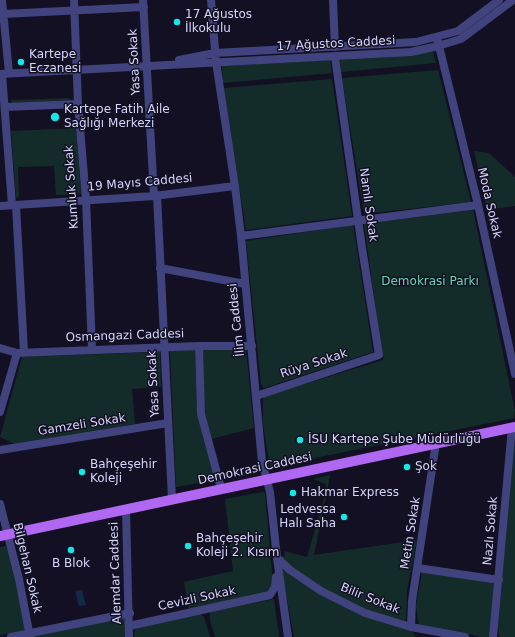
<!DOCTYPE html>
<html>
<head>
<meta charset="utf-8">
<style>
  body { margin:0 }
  canvas { display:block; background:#121022 }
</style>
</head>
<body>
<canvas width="515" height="637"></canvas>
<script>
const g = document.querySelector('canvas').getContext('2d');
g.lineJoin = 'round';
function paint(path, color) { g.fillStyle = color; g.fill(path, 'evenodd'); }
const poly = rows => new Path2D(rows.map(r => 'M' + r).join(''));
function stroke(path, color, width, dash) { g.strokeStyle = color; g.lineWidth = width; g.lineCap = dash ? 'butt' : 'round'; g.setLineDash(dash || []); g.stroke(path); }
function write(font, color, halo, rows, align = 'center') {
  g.font = font + ' "DejaVu Sans",sans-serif'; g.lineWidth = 3; g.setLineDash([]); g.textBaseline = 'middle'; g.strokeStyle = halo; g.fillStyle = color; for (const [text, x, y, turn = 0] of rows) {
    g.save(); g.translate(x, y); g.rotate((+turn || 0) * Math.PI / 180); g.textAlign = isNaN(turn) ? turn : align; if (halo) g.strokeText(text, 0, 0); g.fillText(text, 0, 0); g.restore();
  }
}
paint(poly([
  [433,51,436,63,341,72,340,60,391,57],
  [330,60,332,73,223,83,222,66],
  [438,70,471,202,364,214,342,78],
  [332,79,352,216,246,230,224,88],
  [70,98,70,100,12,103,11,100],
  [76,128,81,194,56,195,54,166,18,167,19,197,16,198,11,131],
  [474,151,489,153,515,177,515,206,487,210],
  [473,210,515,411,514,418,329,455,270,468,263,424,263,397,383,360,364,224],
  [353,225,373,352,264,388,261,384,246,241],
  [195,349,197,412,216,480,176,487,170,350],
  [203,349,246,350,254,428,211,439,204,412],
  [160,352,161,387,132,389,135,424,15,444,0,437,22,357],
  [515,439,515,637,499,637,498,627],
  [330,475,314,555,417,540,407,590,406,621,376,614,345,601,328,592,285,562,281,557,285,556,284,551,307,557,324,499,326,487,326,484,313,479],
  [263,492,265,493,273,584,269,593,189,611,184,582,233,571,225,499],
  [6,546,11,558,25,629,22,631,0,635,0,547],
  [281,567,293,577,412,630,415,637,294,637],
  [422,572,484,580,493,583,494,586,490,637,480,637,465,633,419,626,416,606],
  [274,599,279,637,215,637,210,621,210,612],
  [200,614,204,617,210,637,134,637,135,628],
  [126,617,126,637,34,637,33,636]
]), '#142c29');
paint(poly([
  [82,590,86,605,79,606,75,591]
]), '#122a44');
stroke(poly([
  [2,0,9,73],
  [74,0,78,104,86,200,92,349],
  [143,0,154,196],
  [211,0,216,62,235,186,241,236,262,462,270,492,277,558,288,637],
  [333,0,335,47],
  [3,14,144,7],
  [438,42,478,205,515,374],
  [179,60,215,53,416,42,458,31,499,0],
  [0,74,411,52,438,46,461,39,513,0],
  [2,74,12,205],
  [5,107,78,104],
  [157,195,172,499],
  [16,205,24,352],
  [0,206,154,196,235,186],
  [241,236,478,205],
  [160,268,245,284],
  [199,346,201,414,221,488],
  [0,348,17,353,199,346,252,346],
  [256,396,379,355,362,248,335,57],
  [0,412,17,353],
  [0,450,168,423],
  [0,504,19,579,30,637],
  [126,509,129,637],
  [277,558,290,570,321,591,365,613,411,627,465,637],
  [418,568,499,580],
  [129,626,270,595,275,587,276,577],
  [411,627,412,601,436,443],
  [11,637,130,613],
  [493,637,512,427]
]), '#40437d', 8);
stroke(poly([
  [0,536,515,427]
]), '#b067f1', 10);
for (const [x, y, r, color] of [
  [177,22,4,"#15e6e7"],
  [21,62,4,"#15e6e7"],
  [55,117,5,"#15e6e7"],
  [300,440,4,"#15e6e7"],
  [407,467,4,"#15e6e7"],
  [82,472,4,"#15e6e7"],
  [293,493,4,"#15e6e7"],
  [344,517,4,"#15e6e7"],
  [188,546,4,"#15e6e7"],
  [71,550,4,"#15e6e7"]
]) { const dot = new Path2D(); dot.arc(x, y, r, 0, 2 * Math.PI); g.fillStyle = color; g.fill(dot); stroke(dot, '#121022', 1.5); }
write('12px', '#d6d5fb', '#121022', [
  ["17 Ağustos",185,15],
  ["İlkokulu",185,29],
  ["Kartepe",29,55],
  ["Eczanesi",29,69],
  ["Kartepe Fatih Aile",64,110],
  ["Sağlığı Merkezi",64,124],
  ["İSU Kartepe Şube Müdürlüğü",308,440],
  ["Bahçeşehir",90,465],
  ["Koleji",90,479],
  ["Şok",415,467],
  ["Hakmar Express",301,493],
  ["Ledvessa",336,510,"right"],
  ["Halı Saha",336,524,"right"],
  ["Bahçeşehir",196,539],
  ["Koleji 2. Kısım",196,553],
  ["B Blok",71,564,"center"]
], 'left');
write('12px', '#d6d5fb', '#121022', [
  ["17 Ağustos Caddesi",336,44,-3],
  ["Yasa Sokak",135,62,-93],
  ["19 Mayıs Caddesi",140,183,-5],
  ["Kumluk Sokak",72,187,-94],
  ["Moda Sokak",489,203,77],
  ["Namlı Sokak",368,205,82],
  ["İlim Caddesi",237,320,-96],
  ["Osmangazi Caddesi",125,336,-2],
  ["Rüya Sokak",314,364,-18],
  ["Yasa Sokak",154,384,-93],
  ["Gamzeli Sokak",82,425,-9],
  ["Demokrasi Caddesi",255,469,-12],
  ["Nazlı Sokak",491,531,-85],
  ["Metin Sokak",411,533,-81],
  ["Bilgehan Sokak",27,568,77],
  ["Alemdar Caddesi",116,573,-92],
  ["Cevizli Sokak",197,599,-12],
  ["Bilir Sokak",370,599,22]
]);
write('12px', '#68d5af', '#121022', [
  ["Demokrasi Parkı",430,282]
]);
</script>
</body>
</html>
